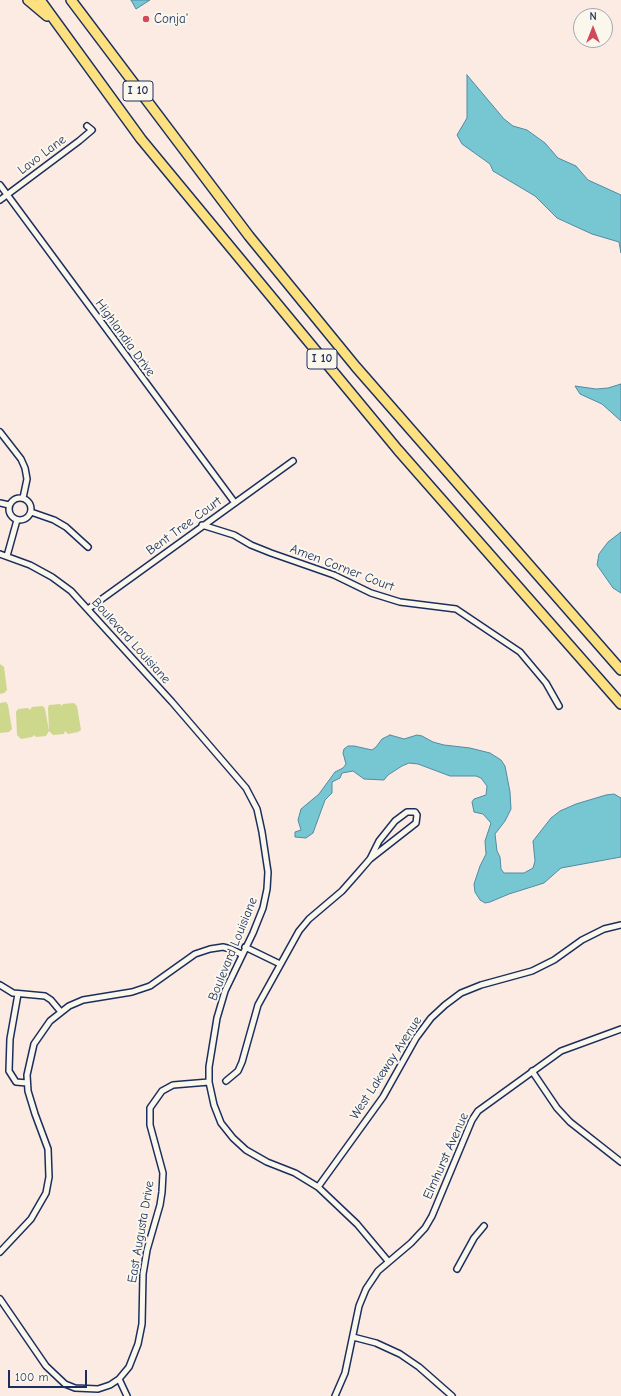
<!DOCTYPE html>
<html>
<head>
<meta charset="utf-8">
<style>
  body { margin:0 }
  #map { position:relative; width:621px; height:1396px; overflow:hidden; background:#fbebe2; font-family:"Comic Neue",sans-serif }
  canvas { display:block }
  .north { position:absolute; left:573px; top:8px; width:40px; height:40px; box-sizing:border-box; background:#fbf7ec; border:1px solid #a1a7b3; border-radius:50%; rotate:0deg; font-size:11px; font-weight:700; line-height:16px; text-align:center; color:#1b2f5e }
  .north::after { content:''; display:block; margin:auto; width:14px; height:18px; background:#d1495b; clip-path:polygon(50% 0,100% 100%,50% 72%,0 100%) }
  .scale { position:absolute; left:8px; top:1370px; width:79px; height:18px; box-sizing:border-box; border:2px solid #1b2f5e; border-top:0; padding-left:5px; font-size:12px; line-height:14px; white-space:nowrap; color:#1b2f5e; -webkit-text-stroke:3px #fbf7ec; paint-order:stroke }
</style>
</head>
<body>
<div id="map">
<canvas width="621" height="1396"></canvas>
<div class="north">N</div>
<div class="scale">100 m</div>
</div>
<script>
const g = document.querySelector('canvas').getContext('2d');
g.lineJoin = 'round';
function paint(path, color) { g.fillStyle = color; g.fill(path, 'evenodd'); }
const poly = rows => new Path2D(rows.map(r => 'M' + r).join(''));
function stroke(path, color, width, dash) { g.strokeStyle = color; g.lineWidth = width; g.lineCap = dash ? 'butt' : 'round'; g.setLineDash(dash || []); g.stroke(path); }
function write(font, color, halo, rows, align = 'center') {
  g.font = font + ' "Comic Neue",sans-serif'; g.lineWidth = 4; g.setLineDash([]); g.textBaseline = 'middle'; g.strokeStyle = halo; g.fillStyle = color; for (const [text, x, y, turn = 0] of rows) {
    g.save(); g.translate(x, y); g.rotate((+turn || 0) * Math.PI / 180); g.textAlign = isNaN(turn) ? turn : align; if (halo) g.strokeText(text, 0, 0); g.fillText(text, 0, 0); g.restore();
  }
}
paint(poly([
  [0,664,4,667,7,690,4,693,0,694],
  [6,702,8,705,12,729,9,732,0,733,0,703],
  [74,703,77,706,81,730,78,732,68,734,65,731,64,734,53,735,49,731,46,736,36,737,34,735,32,737,21,739,17,735,16,712,18,709,28,708,30,710,32,707,43,706,45,709,49,731,48,708,49,705,60,704,62,706,63,704]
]), '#cdd88c');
const water = poly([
  [131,0,150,0,136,9,131,0],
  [467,75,504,119,513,126,527,130,545,143,558,158,576,166,588,180,621,195,621,253,619,242,592,234,557,218,535,196,493,171,490,164,462,144,457,135,467,118,467,75],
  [621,384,621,421,602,404,580,394,575,386,596,389,608,388,621,384],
  [621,532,621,593,613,588,597,565,599,554,608,542,621,532],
  [390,735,404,739,417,735,422,736,433,742,444,745,470,748,490,753,501,760,505,766,510,792,511,809,505,821,495,834,497,851,500,857,501,869,504,873,524,873,533,868,535,861,533,841,551,818,560,811,576,804,606,795,614,794,621,798,621,857,561,868,544,883,509,894,490,902,485,903,480,900,475,892,474,884,480,866,486,854,485,841,491,823,483,814,474,812,472,802,474,799,486,795,487,786,481,778,476,776,450,776,418,764,409,763,402,766,388,775,384,780,364,779,353,771,342,773,340,778,332,782,332,793,325,800,313,833,306,838,295,837,295,832,301,830,298,820,301,809,319,794,335,772,343,768,346,764,343,753,344,749,348,746,354,746,372,750,376,747,382,739,390,735]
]);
paint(water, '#77c7d2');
stroke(water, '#528aa4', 1);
const street = poly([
  [0,185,235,503],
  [0,200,79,141,92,130,87,126],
  [0,432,21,459,25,468,27,479,23,498],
  '9 509a11 11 0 1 1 22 0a11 11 0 1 1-22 0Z',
  [0,503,9,505],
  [31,512,54,520,66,527,88,547],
  [202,525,234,535,251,545,271,553,334,575,371,593,400,602,456,609,520,652,546,683,559,706],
  [0,554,30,565,52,577,71,591,172,702,246,788,257,809,262,832,268,872,267,889,263,908,253,933,225,991,217,1018,209,1067,209,1082,214,1105,221,1123,233,1138,246,1150,267,1162,295,1173,318,1187,357,1224,388,1261],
  [7,556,17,520],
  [88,609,293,461],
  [245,947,280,964],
  [0,985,13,993,45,996,51,1000,61,1012],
  [18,994,10,1039,9,1071,16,1082,27,1083],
  [532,1071,557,1108,570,1122,621,1162],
  [226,1081,238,1071,242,1062,258,1005,299,931,309,919,342,891,357,874,370,859,379,841,395,821,407,812,415,812,417,815,416,823,370,859],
  [318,1187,383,1097,416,1038,431,1018,445,1005,461,993,481,985,532,971,554,960,582,940,604,929,621,925],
  [0,1252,31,1219,46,1193,49,1177,48,1149,35,1114,28,1091,27,1075,34,1044,50,1021,69,1006,83,1000,132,992,150,986,195,954,210,949,223,947,231,949,241,954],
  [457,1269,474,1238,484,1226],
  [0,1299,46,1366,65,1384,75,1388,98,1389,110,1385,119,1379,129,1367,138,1344,142,1324,143,1274,147,1250,160,1205,162,1192,163,1173,150,1125,150,1108,162,1091,173,1085,209,1082],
  [353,1337,376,1343,400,1354,419,1367,452,1396],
  [119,1379,127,1396],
  [335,1396,345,1373,359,1306,366,1289,378,1271,411,1243,425,1228,432,1216,472,1120,478,1111,561,1051,621,1029]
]);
const highway = poly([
  [28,0,47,16],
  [40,0,141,139,398,450,621,704],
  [71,0,249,236,356,367,621,670]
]);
stroke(street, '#1b2f5e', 8);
stroke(highway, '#1b2f5e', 12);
stroke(street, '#fbf7ec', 5);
stroke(highway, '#fde080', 9);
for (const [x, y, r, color] of [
  [146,19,4,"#d1495b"]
]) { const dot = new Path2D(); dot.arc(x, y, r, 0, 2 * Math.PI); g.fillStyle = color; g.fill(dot); stroke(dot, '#fbf7ec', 1.5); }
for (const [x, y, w] of [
  [138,91,30],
  [322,359,30]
]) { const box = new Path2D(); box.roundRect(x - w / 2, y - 10, w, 20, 3); g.fillStyle = '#fbf7ec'; g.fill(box); stroke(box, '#1b2f5e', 1); }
write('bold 12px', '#1b2f5e', null, [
  ["I 10",138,91],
  ["I 10",322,359]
]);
write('13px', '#1b2f5e', '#fbf7ec', [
  ["Conja'",154,19]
], 'left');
write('13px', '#1b2f5e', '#fbf7ec', [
  ["Lavo Lane",42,155,-37],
  ["Highlandia Drive",125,338,54],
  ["Bent Tree Court",184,526,-36],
  ["Amen Corner Court",342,568,21],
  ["Boulevard Louisiane",131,641,48],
  ["Boulevard Louisiane",233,949,-68],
  ["West Lakeway Avenue",386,1068,-57],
  ["Elmhurst Avenue",446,1156,-66],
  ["East Augusta Drive",141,1232,-80]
]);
</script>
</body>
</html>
